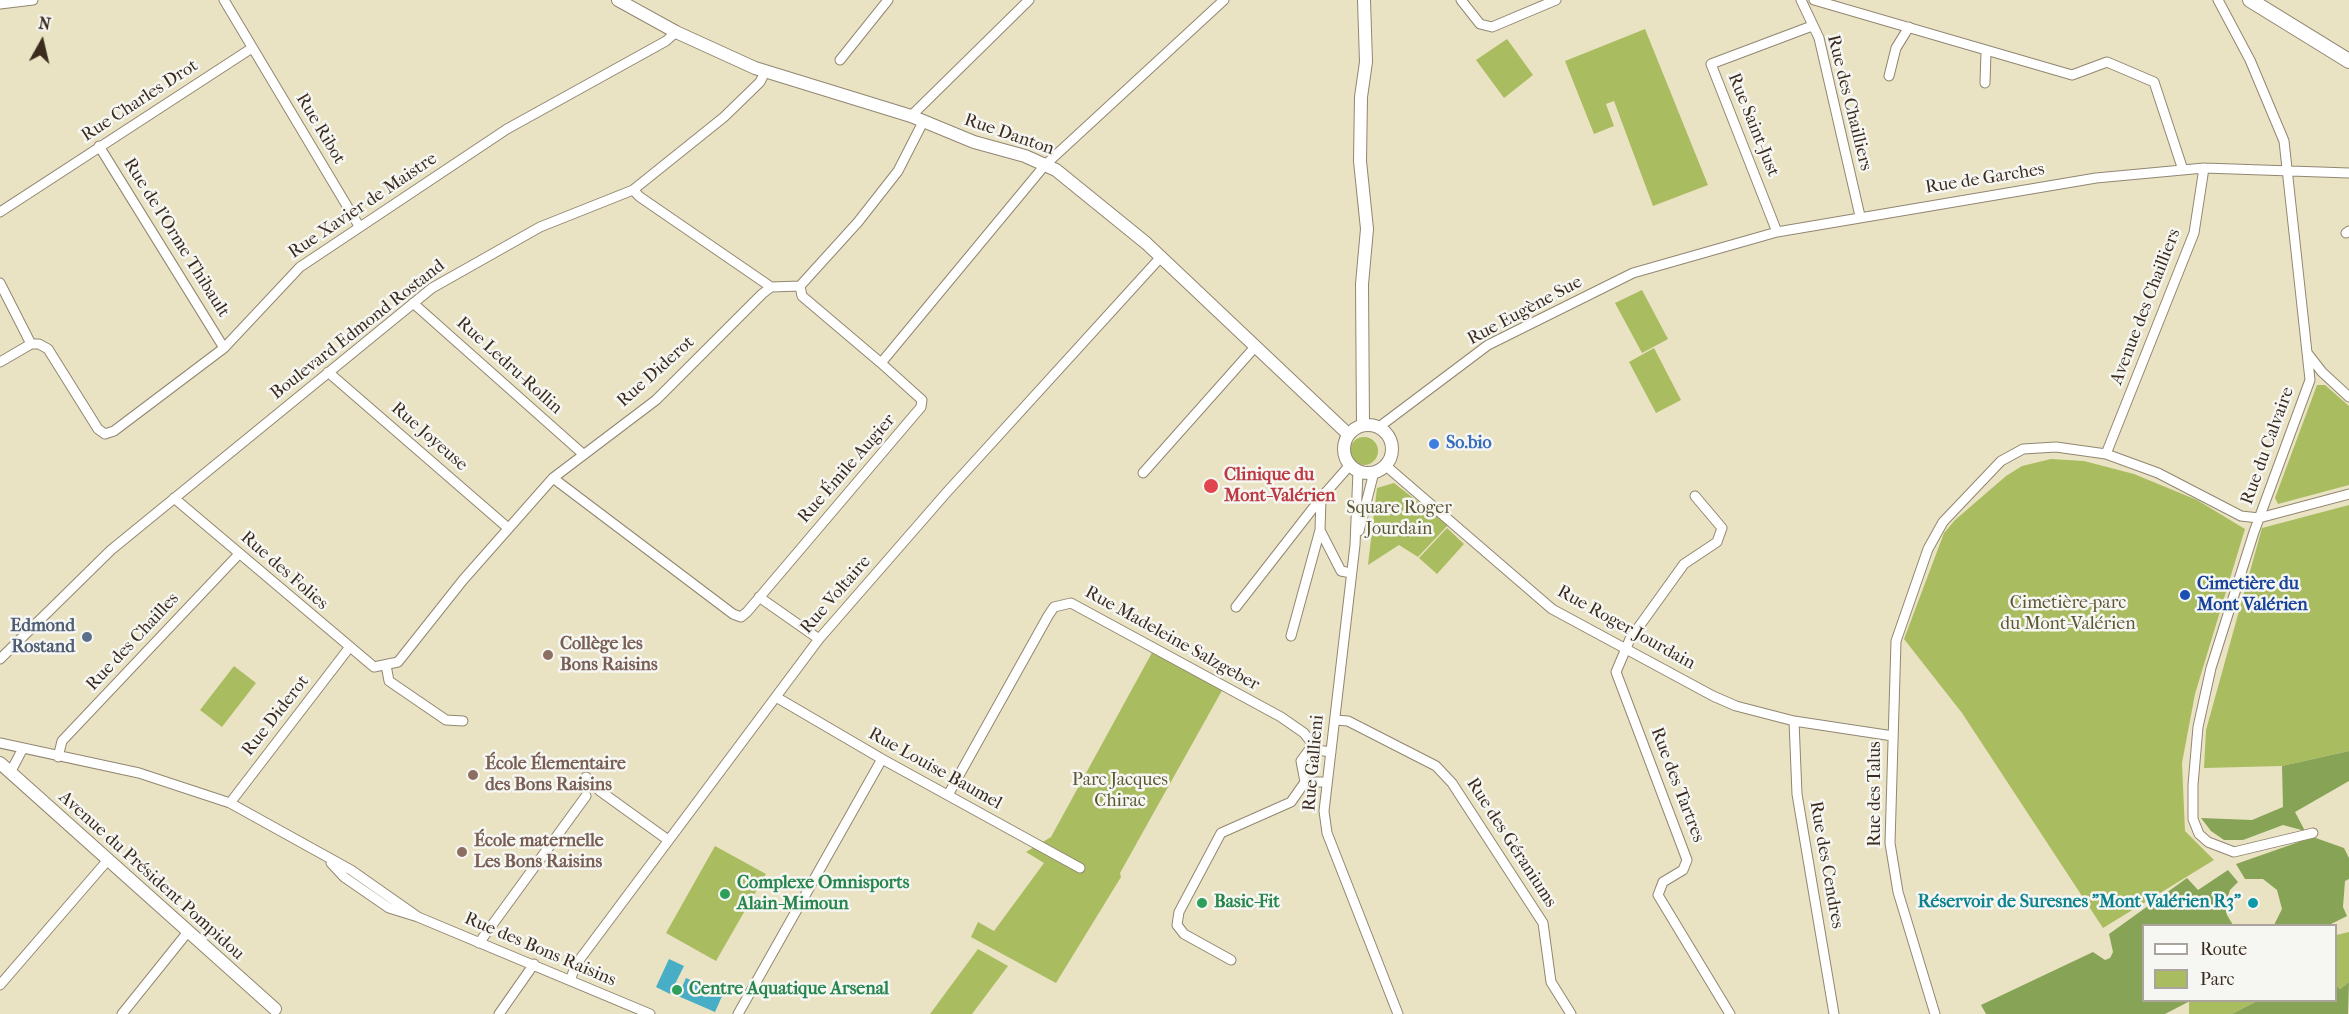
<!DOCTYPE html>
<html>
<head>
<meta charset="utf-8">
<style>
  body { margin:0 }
  #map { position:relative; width:2349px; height:1014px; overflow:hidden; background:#e9e3c4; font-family:"IM FELL French Canon",serif }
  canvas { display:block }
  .legend { position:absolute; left:2142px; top:924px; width:195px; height:78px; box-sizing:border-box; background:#f6f6f2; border:2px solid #aba49d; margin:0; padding:8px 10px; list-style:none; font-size:18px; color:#3b2a1e }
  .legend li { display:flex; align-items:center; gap:12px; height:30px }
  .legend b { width:30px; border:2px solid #aba49d }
  .north { position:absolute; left:12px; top:12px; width:60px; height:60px; -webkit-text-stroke:4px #f6f6f2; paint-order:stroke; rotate:8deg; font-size:16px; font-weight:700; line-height:24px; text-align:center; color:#3b2a1e }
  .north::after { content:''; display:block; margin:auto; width:21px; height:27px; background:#3b2a1e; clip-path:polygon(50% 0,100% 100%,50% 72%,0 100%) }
</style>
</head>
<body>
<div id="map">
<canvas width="2349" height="1014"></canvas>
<ul class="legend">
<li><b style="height:8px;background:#fff"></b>Route</li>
<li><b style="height:16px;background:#aabc60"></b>Parc</li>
</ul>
<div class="north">N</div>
</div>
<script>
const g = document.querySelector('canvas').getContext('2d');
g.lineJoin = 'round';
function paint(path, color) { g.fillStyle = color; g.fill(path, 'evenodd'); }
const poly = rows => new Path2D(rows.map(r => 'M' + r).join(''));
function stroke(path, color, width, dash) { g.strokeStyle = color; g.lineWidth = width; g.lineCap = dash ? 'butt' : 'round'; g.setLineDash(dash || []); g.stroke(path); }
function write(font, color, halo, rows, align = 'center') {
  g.font = font + ' "IM FELL French Canon",serif'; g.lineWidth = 5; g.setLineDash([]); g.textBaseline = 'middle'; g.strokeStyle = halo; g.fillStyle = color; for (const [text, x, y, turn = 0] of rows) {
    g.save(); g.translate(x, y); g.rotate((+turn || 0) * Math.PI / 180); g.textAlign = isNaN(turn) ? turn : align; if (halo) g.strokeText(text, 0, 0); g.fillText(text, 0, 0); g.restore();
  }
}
paint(poly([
  [1645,29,1708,185,1653,206,1614,101,1606,104,1614,126,1594,134,1565,61],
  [1507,39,1533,75,1504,98,1476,60],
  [1642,290,1668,339,1642,353,1615,303],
  [1654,348,1681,400,1656,413,1629,362],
  [2317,385,2325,385,2349,406,2349,485,2278,504,2275,498],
  '1350 451a14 14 0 1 1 28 0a14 14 0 1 1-28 0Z',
  [2051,459,2084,461,2134,474,2197,500,2245,529,2195,694,2182,763,2185,831,2214,860,2103,928,1962,713,1904,639,1944,533,1955,520,2006,476,2022,466],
  [1394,483,1448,525,1418,557,1399,545,1368,565,1377,488],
  [2349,505,2349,751,2282,766,2204,768,2206,730,2262,528],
  [1447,528,1464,544,1437,574,1419,558],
  [1154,649,1224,687,1120,873,1121,877,1056,983,971,937,978,922,994,931,1044,863,1026,852,1051,837],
  [234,666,256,683,222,727,200,710],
  [715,846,766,874,716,961,666,933],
  [2349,932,2349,982,2340,989,2336,985,2336,935],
  [978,949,1008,966,972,1014,930,1014],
  [2193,1000,2257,1001,2232,1014,2189,1014,2189,1002]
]), '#aabc60');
paint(poly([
  [2349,751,2349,781,2295,812,2305,831,2283,825,2243,840,2224,840,2211,831,2201,818,2252,820,2283,807,2282,766],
  [2313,837,2344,848,2349,858,2349,879,2345,881,2343,907,2347,916,2329,925,2274,925,2282,909,2277,890,2263,879,2245,879,2236,864],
  [2228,870,2238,882,2230,890,2225,905,2227,915,2233,925,2144,926,2144,1000,2190,1001,2165,1014,1986,1014,1981,1005,2093,952,2105,960,2110,958,2113,952,2109,934,2187,878,2198,890],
  [2349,982,2348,1014,2232,1014,2257,1001,2336,1000,2336,985,2340,989]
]), '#87a456');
paint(poly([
  [669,959,684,966,670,994,656,987],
  [686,978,723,994,715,1012,678,996]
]), '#47aec6');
const street = poly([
  [224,0,359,226],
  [1461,0,1480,24,1492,27,1556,0],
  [1801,0,1819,38,1860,216],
  [1814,0,2072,75,2107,62,2154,82,2183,170],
  [2218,0,2250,60,2284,141,2310,380,2254,532,2211,668,2198,727,2193,785,2193,819,2199,834,2208,842,2234,852,2313,833],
  [0,4,33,0],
  [840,60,888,0],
  [1889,76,1896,48,1909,27],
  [1985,83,1986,52],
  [911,116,1029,0],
  [99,146,224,348],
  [633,190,640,197,771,287],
  [0,212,252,48],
  [1777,232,1711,64,1812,26],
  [2346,233,2349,231],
  [0,283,31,344],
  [800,286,802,296,881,363],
  [413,303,583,454],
  [2308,354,2322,372,2349,397],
  [0,362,31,344,39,344,48,349,98,429,105,434,114,431,224,348,300,267,507,129,666,41,676,32],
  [328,372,508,528],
  [1379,427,1488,345,1633,273,1777,232,2096,178,2204,168,2349,173],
  [2106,454,2194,233,2204,168],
  [1385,465,1552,609,1713,696,1736,706,1794,721,1893,736],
  [1358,471,1355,545,1324,811,1327,833,1398,1014],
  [1143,473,1255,347],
  [553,478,733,614,741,617,747,612,921,407,922,400,881,363,1045,165,1224,0],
  [1695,496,1722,528,1717,542,1684,564,1630,639,1616,672,1687,860,1683,870,1663,882,1658,895,1730,1014],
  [174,498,374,667,398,662,463,580,553,478,656,400,762,294,771,287,800,286,858,222,898,171,923,122],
  [1320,530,1341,571,1351,573],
  [1359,531,1374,472],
  [759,597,819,639],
  [1236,607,1321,498,1350,465],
  [1291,636,1320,530,1321,499],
  [0,659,111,550,432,288,540,227,633,190,724,117,760,82,765,72],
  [386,665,389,681,446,720,463,721],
  [776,697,882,759,1080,868],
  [1336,720,1348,721,1436,766,1452,783,1543,923,1551,982,1571,1014],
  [1794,721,1797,794,1834,1014],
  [0,743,139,773,230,803,351,870,418,917],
  [58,757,62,741,239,554],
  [10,773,22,750],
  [586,777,600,791,668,840],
  [1305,782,1301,761,1312,746],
  [948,795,1048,616,1054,607,1071,603,1281,717,1304,733,1317,750,1331,752],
  [230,803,349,648],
  [331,863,344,877,389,908,418,917,650,1014],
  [479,943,586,796],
  [1231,960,1184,934,1177,925,1179,912,1221,833,1291,802,1305,782,1326,782],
  [570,980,577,963,819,639,947,492,1160,258],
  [0,985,107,861],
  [122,1014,187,933],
  [499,1014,534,964],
  [738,1014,882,759],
  [1935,1014,1898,892,1890,843,1896,641,1928,549,1943,522,2001,461,2023,449,2056,447,2106,454,2158,473,2241,516,2259,518,2349,494]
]);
const secondary = poly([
  [618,0,676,32,755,68,911,116,974,142,1025,156,1056,170,1146,243,1348,434],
  [1363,425,1362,284,1367,229,1360,161,1361,97,1366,62,1364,0],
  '1344 449a24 24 0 1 1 48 0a24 24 0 1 1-48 0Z',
  [0,763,275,1009]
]);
const primary = poly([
  [2250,0,2349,61]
]);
stroke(street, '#928671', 11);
stroke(secondary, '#928671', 14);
stroke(primary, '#928671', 16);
stroke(street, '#fff', 9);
stroke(secondary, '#fff', 12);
stroke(primary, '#fff', 14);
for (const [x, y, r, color] of [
  [1434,444,6,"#3f7fe0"],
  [1211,486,8,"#e0444e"],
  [2185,595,6,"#1a4fb4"],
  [87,637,6,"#5c6f8a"],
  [548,655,6,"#8d6e63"],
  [473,775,6,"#8d6e63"],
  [462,852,6,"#8d6e63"],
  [725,894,6,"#2e9e5b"],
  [1202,903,6,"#2e9e5b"],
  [2253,903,6,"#0f9aa8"],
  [677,990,6,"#2e9e5b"]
]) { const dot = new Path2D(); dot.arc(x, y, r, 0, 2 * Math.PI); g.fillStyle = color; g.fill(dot); stroke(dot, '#f6f6f2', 2); }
write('18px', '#3b2a1e', '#f6f6f2', [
  ["Rue Charles Drot",140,101,-33],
  ["Rue des Chailliers",1849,103,76],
  ["Rue Saint-Just",1753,125,68],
  ["Rue Ribot",320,129,59],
  ["Rue Danton",1009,135,19],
  ["Rue de Garches",1985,179,-9],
  ["Rue Xavier de Maistre",363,206,-34],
  ["Rue de l'Orme Thibault",176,238,58],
  ["Avenue des Chailliers",2146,307,-69],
  ["Rue Eugène Sue",1525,311,-28],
  ["Boulevard Edmond Rostand",358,330,-38],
  ["Rue Ledru-Rollin",509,366,42],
  ["Rue Diderot",656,372,-42],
  ["Rue Joyeuse",429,437,41],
  ["Rue du Calvaire",2268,446,-70],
  ["Rue Émile Augier",847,469,-49],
  ["Rue des Folies",284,571,41],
  ["Rue Voltaire",836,595,-49],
  ["Rue Roger Jourdain",1626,628,29],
  ["Rue Madeleine Salzgeber",1172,639,29],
  ["Rue des Chailles",133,642,-47],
  ["Rue Diderot",276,716,-52],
  ["Rue Gallieni",1314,763,-85],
  ["Rue Louise Baumel",935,769,29],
  ["Rue des Tartres",1677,785,69],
  ["Rue des Talus",1876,794,-90],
  ["Rue des Géraniums",1511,843,57],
  ["Rue des Cendres",1826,865,80],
  ["Avenue du Président Pompidou",151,876,42],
  ["Rue des Bons Raisins",540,950,23]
]);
write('bold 18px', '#366cbe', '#f6f6f2', [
  ["So.bio",1446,444]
], 'left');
write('bold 18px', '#be3a42', '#f6f6f2', [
  ["Clinique du",1224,476],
  ["Mont-Valérien",1224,497]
], 'left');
write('18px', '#5c5632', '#f6f6f2', [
  ["Square Roger",1399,509],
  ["Jourdain",1399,530],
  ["Cimetière-parc",2068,604],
  ["du Mont-Valérien",2068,625],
  ["Parc Jacques",1120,781],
  ["Chirac",1120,802]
]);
write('bold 18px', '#164399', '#f6f6f2', [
  ["Cimetière du",2197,585],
  ["Mont Valérien",2197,606]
], 'left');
write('bold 18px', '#4e5e75', '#f6f6f2', [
  ["Edmond",75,627],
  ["Rostand",75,648]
], 'right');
write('bold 18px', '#785e54', '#f6f6f2', [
  ["Collège les",560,645],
  ["Bons Raisins",560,666],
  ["École Élementaire",485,765],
  ["des Bons Raisins",485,786],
  ["École maternelle",474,842],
  ["Les Bons Raisins",474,863]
], 'left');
write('bold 18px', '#27864d', '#f6f6f2', [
  ["Complexe Omnisports",737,884],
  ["Alain-Mimoun",737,905],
  ["Basic-Fit",1214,903],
  ["Centre Aquatique Arsenal",689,990]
], 'left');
write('bold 18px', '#0d838f', '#f6f6f2', [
  ["Réservoir de Suresnes \"Mont Valérien R3\"",2241,903]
], 'right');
</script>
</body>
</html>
